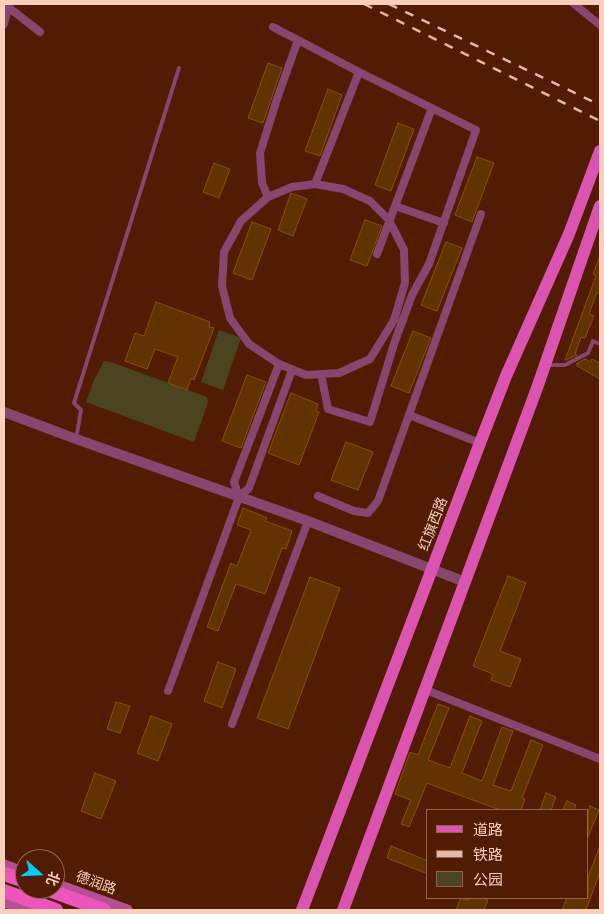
<!DOCTYPE html>
<html>
<head>
<meta charset="utf-8">
<style>
  body { margin:0 }
  #map { position:relative; width:604px; height:914px; overflow:hidden; background:#511c03; font-family:"Golos Text","Noto Sans SC",sans-serif }
  canvas { display:block }
  .frame { position:absolute; inset:0; border:5px solid #f9cebd; pointer-events:none }
  .legend { position:absolute; left:426px; top:809px; width:162px; height:90px; box-sizing:border-box; background:#511c03; border:1px solid #94634d; margin:0; padding:6px 9px; list-style:none; font-size:15px; color:#f9cebd }
  .legend li { display:flex; align-items:center; gap:10px; height:25px }
  .legend b { width:25px; border:1px solid #94634d }
  .north { position:absolute; left:15px; top:849px; width:50px; height:50px; box-sizing:border-box; background:#511c03; border:1px solid #94634d; border-radius:50%; rotate:110deg; font-size:14px; font-weight:700; line-height:20px; text-align:center; color:#f9cebd }
  .north::after { content:''; display:block; margin:auto; width:18px; height:22px; background:#02cbf9; clip-path:polygon(50% 0,100% 100%,50% 72%,0 100%) }
</style>
</head>
<body>
<div id="map">
<canvas width="604" height="914"></canvas>
<div class="frame"></div>
<ul class="legend">
<li><b style="height:6px;background:#db54b0"></b>道路</li>
<li><b style="height:6px;background:#e4b8a6"></b>铁路</li>
<li><b style="height:14px;background:#4a451e"></b>公园</li>
</ul>
<div class="north">北</div>
</div>
<script>
const g = document.querySelector('canvas').getContext('2d');
g.lineJoin = 'round';
function paint(path, color) { g.fillStyle = color; g.fill(path, 'evenodd'); }
const poly = rows => new Path2D(rows.map(r => 'M' + r).join(''));
function stroke(path, color, width, dash) { g.strokeStyle = color; g.lineWidth = width; g.lineCap = dash ? 'butt' : 'round'; g.setLineDash(dash || []); g.stroke(path); }
function write(font, color, halo, rows, align = 'center') {
  g.font = font + ' "Golos Text","Noto Sans SC",sans-serif'; g.lineWidth = 5; g.setLineDash([]); g.textBaseline = 'middle'; g.strokeStyle = halo; g.fillStyle = color; for (const [text, x, y, turn = 0] of rows) {
    g.save(); g.translate(x, y); g.rotate((+turn || 0) * Math.PI / 180); g.textAlign = isNaN(turn) ? turn : align; if (halo) g.strokeText(text, 0, 0); g.fillText(text, 0, 0); g.restore();
  }
}
paint(poly([
  [219,330,241,338,223,390,201,382],
  [104,361,111,362,207,397,208,402,194,442,86,402,94,380]
]), '#4a451e');
const building = poly([
  [268,63,282,68,263,123,248,118,268,63],
  [328,89,342,95,320,156,305,151,328,89],
  [398,123,414,129,391,191,375,185,398,123],
  [477,157,494,163,472,222,455,215,477,157],
  [214,163,230,169,219,198,203,192,214,163],
  [291,193,307,199,293,236,278,230,291,193],
  [365,220,382,226,367,266,350,260,365,220],
  [252,222,271,229,252,280,233,273,252,222],
  [446,242,462,248,437,311,421,305,446,242],
  [600,256,600,294,597,292,589,314,594,316,585,338,581,337,575,354,577,355,566,360,565,360,596,276,593,274,600,256],
  [156,302,210,322,209,327,214,328,194,380,191,378,187,390,168,383,178,357,155,349,147,369,125,361,135,333,144,336,156,302],
  [413,331,431,338,409,393,391,386,413,331],
  [585,359,591,362,592,359,600,363,600,379,577,366,578,364,576,364,585,359],
  [247,375,266,382,241,448,222,441,247,375],
  [291,393,318,404,316,411,319,412,299,465,268,453,291,393],
  [346,442,373,452,358,490,331,480,346,442],
  [243,508,267,518,265,521,292,531,286,549,282,548,265,594,236,584,218,631,207,627,231,563,237,566,251,530,237,525,243,508],
  [508,576,526,583,500,651,521,659,510,687,491,680,493,674,473,666,508,576],
  [310,577,340,588,288,729,257,718,310,577],
  [218,662,236,669,222,708,204,701,218,662],
  [116,702,130,706,120,733,107,729,116,702],
  [438,704,449,708,428,760,450,768,470,716,482,721,462,773,482,781,502,727,513,731,493,785,511,791,531,740,543,745,522,798,525,799,521,810,500,810,427,783,409,827,401,824,411,800,395,794,410,752,418,755,438,704],
  [151,716,172,724,158,761,137,753,151,716],
  [95,773,116,781,101,819,81,811,95,773],
  [546,793,556,797,551,810,540,810,546,793],
  [567,801,576,805,574,810,563,810,567,801],
  [590,806,599,810,588,837,588,812,590,806],
  [391,846,428,861,428,874,387,858,391,846],
  [600,846,600,872,586,910,562,910,567,898,588,898,588,877,600,846],
  [461,898,468,900,468,898,483,898,488,900,484,910,456,910,461,898]
]);
paint(building, '#603300');
stroke(building, '#8b5008', 1);
stroke(poly([
  [547,365,565,365,588,353,593,341,600,344],
  [76,439,81,410,74,403,179,68]
]), '#874670', 4);
stroke(poly([
  [574,4,600,25],
  [4,5,8,7,40,32],
  [4,24,9,4],
  [273,27,359,72,476,130,429,264,412,295,395,341,370,422,328,409,321,374],
  [315,184,343,189,370,201,389,220,404,250,405,283,394,320,370,359,339,373,306,375,279,364,249,344,230,318,222,286,224,252,241,221,268,197,292,187,315,184],
  [315,184,359,72],
  [268,197,262,183,260,153,277,99,298,40],
  [395,206,444,223],
  [377,254,432,108],
  [409,415,480,443],
  [318,496,354,511,368,513,378,501,481,214],
  [239,497,234,482,279,364],
  [168,691,239,497,249,488,292,370],
  [431,692,600,759],
  [232,724,308,521]
]), '#874670', 8);
stroke(poly([
  [4,412,76,439,308,521,465,582]
]), '#874670', 10);
stroke(poly([
  [4,865,25,873],
  [55,884,127,910],
  [4,902,27,910]
]), '#b64f94', 11);
stroke(poly([
  [302,910,480,443,506,376,569,234,600,151],
  [343,910,537,388,600,206]
]), '#db54b0', 12);
stroke(poly([
  [4,874,25,881],
  [46,889,104,910],
  [4,891,56,910]
]), '#ec56bc', 14);
stroke(poly([
  [364,4,600,121],
  [389,4,600,105]
]), '#e4b8a6', 2.5, [9, 9]);
write('14px', '#f9cebd', '#511c03', [
  ["红旗西路",433,524,-69],
  ["德润路",96,883,20]
]);
</script>
</body>
</html>
